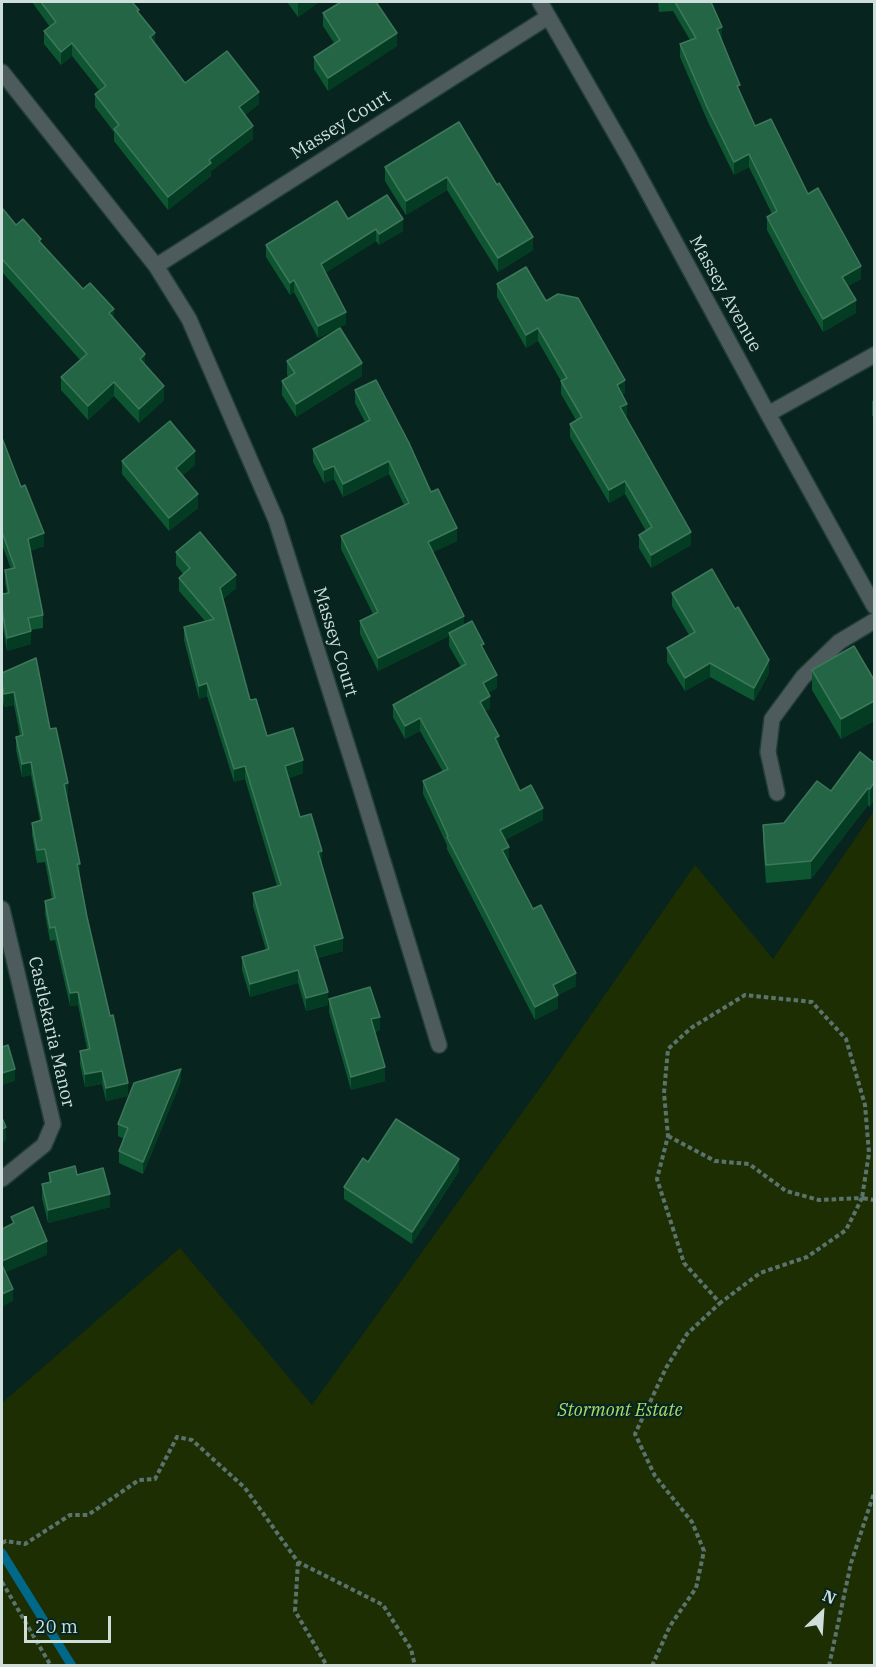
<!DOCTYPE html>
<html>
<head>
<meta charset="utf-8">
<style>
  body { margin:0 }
  #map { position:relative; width:876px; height:1667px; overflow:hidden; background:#07241e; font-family:"IBM Plex Serif",serif }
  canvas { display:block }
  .frame { position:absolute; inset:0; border:3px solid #cededa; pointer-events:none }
  .north { position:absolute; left:792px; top:1583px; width:60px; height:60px; -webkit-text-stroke:4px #07241e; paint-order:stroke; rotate:25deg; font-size:16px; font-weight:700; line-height:24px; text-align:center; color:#cededa }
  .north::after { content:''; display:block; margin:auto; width:21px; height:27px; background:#cededa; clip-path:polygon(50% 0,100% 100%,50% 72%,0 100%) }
  .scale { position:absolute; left:24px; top:1616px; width:87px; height:27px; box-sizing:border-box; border:3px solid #cededa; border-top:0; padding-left:8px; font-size:18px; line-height:21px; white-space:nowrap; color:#cededa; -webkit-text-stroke:4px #07241e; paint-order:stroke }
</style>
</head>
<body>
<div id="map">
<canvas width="876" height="1667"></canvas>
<div class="frame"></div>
<div class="north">N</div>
<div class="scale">20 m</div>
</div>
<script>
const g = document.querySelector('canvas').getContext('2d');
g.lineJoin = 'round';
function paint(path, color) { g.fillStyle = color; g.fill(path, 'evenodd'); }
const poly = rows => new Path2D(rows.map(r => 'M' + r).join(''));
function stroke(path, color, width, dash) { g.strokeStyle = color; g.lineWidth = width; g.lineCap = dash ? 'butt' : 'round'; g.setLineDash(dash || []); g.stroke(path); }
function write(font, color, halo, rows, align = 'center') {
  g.font = font + ' "IBM Plex Serif",serif'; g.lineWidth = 4.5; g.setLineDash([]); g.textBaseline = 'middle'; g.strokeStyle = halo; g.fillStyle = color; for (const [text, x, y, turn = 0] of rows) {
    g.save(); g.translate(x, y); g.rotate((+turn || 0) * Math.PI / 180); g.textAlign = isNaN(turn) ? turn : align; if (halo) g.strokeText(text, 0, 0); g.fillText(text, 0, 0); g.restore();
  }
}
paint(poly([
  [874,811,874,1665,2,1665,2,1403,180,1248,312,1405,550,1074,695,865,773,959]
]), '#1e2e03');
stroke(poly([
  [2,1553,72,1666]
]), '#00698a', 9);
const minor = poly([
  [540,2,630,159,768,414,874,606],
  [2,72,156,266,189,319,276,520,361,789,439,1045],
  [156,266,548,17],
  [768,414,874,355],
  [777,793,768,752,772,719,803,677,839,642,874,621],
  [2,909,53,1124,44,1145,2,1179]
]);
stroke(minor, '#233e38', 18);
stroke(poly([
  [668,1136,715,1161,749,1164,786,1191,819,1200,862,1198,846,1230,807,1257,760,1273,720,1303],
  [2,1543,6,1541,25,1544,70,1515,88,1515,139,1480,155,1479,177,1437,192,1440,245,1488,298,1562,383,1605,411,1649,415,1666],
  [298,1562,295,1611,327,1666],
  [2,1582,51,1666],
  [652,1666,670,1626,696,1588,704,1551,692,1522,655,1476,635,1434,666,1368,687,1334,720,1303,684,1263,657,1179,668,1136,664,1093,668,1049,691,1028,745,995,812,1002,846,1039,865,1105,869,1153,862,1198,874,1200],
  [829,1666,851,1563,874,1493]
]), '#5b736d', 4, [4.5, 3]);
stroke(minor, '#4e5b5d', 15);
paint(poly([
  [32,2,132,2,155,44,185,83,259,104,245,115,253,139,211,171,211,176,168,210,114,141,114,132,95,107,95,94,99,90,72,56,61,65,44,44,44,31,50,27],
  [287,2,319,2,298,17],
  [658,2,711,2,721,40,740,94,755,126,808,194,861,279,848,286,856,313,823,332,799,290,767,230,767,217,772,214,749,167,734,175,708,122,680,57,680,44,690,40,673,11,659,12],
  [323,13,397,46,328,91,314,69,314,57,334,43,323,26],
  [459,122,533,250,498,272,447,190,406,215,385,181,385,167],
  [2,208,16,225,41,243,83,289,114,319,145,366,164,400,139,423,114,396,88,420,61,390,61,377,80,360,2,272],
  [348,219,403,231,379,245,376,241,325,273,346,324,318,338,294,292,290,295,266,257,266,245],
  [497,284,546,301,625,393,622,395,627,417,626,417,691,545,651,568,639,548,639,535,646,531,625,494,609,503,570,437,570,424,576,420,561,394,561,381,538,341,526,348,497,297],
  [287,361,362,376,296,417,282,395,282,381,289,377,287,375],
  [355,390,431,492,457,541,433,552,464,625,484,652,497,688,488,693,490,709,485,711,499,747,520,791,543,820,505,840,509,860,507,860,533,909,576,986,558,995,558,1008,535,1020,447,849,447,845,423,794,423,781,443,772,420,731,405,739,393,717,393,705,461,667,449,646,449,636,378,671,360,634,360,621,373,614,341,549,341,536,404,505,389,474,343,497,334,479,324,483,313,462,313,449,365,422,355,403],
  [874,400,874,419,872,415,872,401],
  [2,438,44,546,30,551,43,615,43,628,30,630,31,644,7,651,2,622,2,594,7,593,5,583,5,570,11,569,2,545],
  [122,461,195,465,182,476,198,508,169,531,122,474],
  [176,552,236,588,223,599,250,700,267,736,303,773,289,778,300,817,322,864,343,951,318,958,328,1005,306,1011,298,983,250,997,242,970,242,957,266,950,253,906,253,893,277,886,245,779,234,782,207,696,199,699,184,640,184,627,205,621,179,591,179,578,183,574,176,565],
  [672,593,735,609,769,673,754,701,710,677,685,691,667,662,667,648,689,635,672,606],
  [812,670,874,680,874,721,841,739,812,690],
  [2,673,50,729,68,796,66,797,87,917,128,1096,106,1101,102,1084,85,1087,80,1064,80,1051,87,1049,78,1005,70,1006,55,940,50,941,45,914,45,901,52,899,45,862,37,863,32,835,32,823,40,821,31,775,22,777,16,750,16,737,20,736,14,705,4,707,2,696],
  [874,763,870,807,868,805,811,879,766,883,763,843,763,825,784,823],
  [329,999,380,1030,375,1032,385,1081,351,1090,329,1012],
  [181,1081,143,1174,119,1163,119,1151,124,1139,118,1136,118,1124],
  [368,1162,459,1171,412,1244,344,1199,344,1187],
  [49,1173,77,1175,110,1207,48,1223,42,1198,42,1184,49,1183]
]), '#0e5632');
paint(poly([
  [300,2,319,2,298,17,298,3],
  [722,27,722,40,717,42,717,29],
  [155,33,155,46,150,37],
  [397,33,397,46,328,91,328,78],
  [72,43,72,56,61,65,61,52],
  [259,92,259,104,239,120,239,107],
  [253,126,253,139,211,171,211,176,168,210,168,197,209,160],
  [749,154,749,167,734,175,734,162],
  [447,177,447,190,406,215,406,201],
  [403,219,403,231,379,245,379,234],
  [376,229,376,241,321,276,321,264],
  [533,237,533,250,498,272,498,258],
  [861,266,861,279,842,290,842,277],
  [294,280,294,292,290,295,290,283],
  [856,300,856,313,823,332,823,319],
  [114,309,114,323,109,313],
  [346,312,346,324,318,338,318,326],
  [538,328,538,341,526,348,526,335],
  [145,354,145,367,140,359],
  [362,363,362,376,296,417,296,404],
  [625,380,625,393,617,398,617,385],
  [114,382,114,396,88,420,88,406],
  [164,386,164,400,139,423,139,409],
  [627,404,627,417,620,421,620,407],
  [195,451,195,465,176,481,176,468],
  [389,461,389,474,343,497,343,484],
  [334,466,334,479,324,483,324,470],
  [625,481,625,494,609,503,609,490],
  [198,494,198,508,169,531,169,518],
  [457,528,457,541,428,555,428,542],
  [691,532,691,545,651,568,651,555],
  [44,533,44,546,28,552,28,539],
  [236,575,236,588,220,601,220,588],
  [464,616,464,629,449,633,449,636,378,671,378,658],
  [31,631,31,644,7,651,7,638],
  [769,660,769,673,754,701,754,688],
  [710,663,710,677,685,691,685,678],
  [497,675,497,688,483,696,483,683],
  [207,683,207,696,199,699,199,686],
  [14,692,14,705,4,707,4,694],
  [490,696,490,709,480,714,480,702],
  [874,701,874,721,841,739,841,719],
  [420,718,420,731,405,739,405,726],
  [499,736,499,749,495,738],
  [303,760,303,773,285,779,285,766],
  [31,762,31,775,22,777,22,764],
  [245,766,245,779,234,782,234,769],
  [874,782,874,800,870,807,870,789],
  [68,783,68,796,64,797,64,784],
  [868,788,868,805,811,879,811,861],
  [543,808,543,820,500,843,500,830],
  [509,847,509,860,502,863,502,850],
  [322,851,322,864,318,852],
  [77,864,80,864,80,877,77,877],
  [343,938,343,951,314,959,314,946],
  [298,970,298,983,250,997,250,984],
  [576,973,576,986,553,998,553,985],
  [78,992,78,1005,70,1006,70,993],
  [328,992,328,1005,306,1011,306,998],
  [558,995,558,1008,535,1020,535,1007],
  [380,1017,380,1030,371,1033,371,1019],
  [385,1067,385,1081,351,1090,351,1077],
  [15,1069,15,1081,2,1085,2,1073],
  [181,1069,181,1081,143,1174,143,1162],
  [102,1071,102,1084,85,1087,85,1074],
  [128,1083,128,1096,106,1101,106,1088],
  [6,1127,6,1141,2,1143,2,1129],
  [459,1159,459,1171,412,1244,412,1232],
  [110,1194,110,1207,48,1223,48,1210],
  [47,1241,47,1255,2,1274,2,1261],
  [13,1289,13,1301,2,1307,2,1294]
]), '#033c22');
const building = poly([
  [41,2,132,2,139,10,137,11,155,33,150,37,185,83,227,51,259,92,239,107,253,126,209,160,211,163,168,197,114,129,119,125,95,94,106,86,72,43,61,52,44,31,56,22,41,2],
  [341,2,376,2,397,33,328,78,314,57,340,40,323,13,341,2],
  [675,2,711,2,722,27,717,29,740,85,737,86,755,126,771,119,808,194,818,188,861,266,842,277,856,300,823,319,799,277,767,217,777,211,749,154,734,162,708,109,680,44,696,38,675,2],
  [459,122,497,185,499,183,533,237,498,258,447,177,406,201,385,167,459,122],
  [387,195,403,219,379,234,376,229,321,264,346,312,318,326,294,280,290,283,266,245,337,201,348,219,387,195],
  [2,208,16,225,23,219,41,239,39,241,83,289,90,283,114,309,109,313,145,354,140,359,164,386,139,409,114,382,88,406,61,377,87,354,2,259,2,208],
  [526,267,546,301,558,294,578,298,625,380,617,385,627,404,620,407,691,532,651,555,639,535,652,527,625,481,609,490,570,424,582,417,561,381,567,378,538,328,526,335,497,284,526,267],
  [340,328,362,363,296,404,282,381,295,373,287,361,340,328],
  [376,380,409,443,431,492,438,489,457,528,428,542,464,616,378,658,360,621,378,612,341,536,409,503,389,461,343,484,334,466,324,470,313,449,370,420,355,390,376,380],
  [170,421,195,451,176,468,198,494,169,518,122,461,170,421],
  [2,438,21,487,25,485,44,533,28,539,43,615,28,618,31,631,7,638,2,609,2,594,9,593,5,570,15,568,2,532,2,438],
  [200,532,236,575,220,588,250,700,256,699,267,736,293,728,303,760,285,766,300,817,311,814,322,851,318,852,343,938,314,946,328,992,306,998,298,970,250,984,242,957,269,949,253,893,281,885,245,766,234,769,207,683,199,686,184,627,214,619,179,578,190,568,176,552,200,532],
  [712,569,735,609,738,607,769,660,754,688,710,663,685,678,667,648,695,632,672,593,712,569],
  [472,621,484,644,481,645,497,675,483,683,490,696,480,702,499,736,495,738,520,791,531,785,543,808,500,830,509,847,502,850,533,909,541,905,576,973,553,985,558,995,535,1007,447,837,448,836,423,781,448,769,420,718,405,726,393,705,466,664,449,633,472,621],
  [854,646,874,680,874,701,841,719,812,670,854,646],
  [36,658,50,729,56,728,68,783,64,784,80,864,77,864,87,917,110,1016,113,1015,128,1083,106,1088,102,1071,85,1074,80,1051,90,1049,78,992,70,993,55,927,50,928,45,901,55,898,45,849,37,850,32,823,42,820,31,762,22,764,16,737,23,735,14,692,4,694,2,684,2,673,36,658],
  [860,752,874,763,874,782,870,789,868,788,811,861,766,865,763,825,784,823,817,781,831,791,860,752],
  [370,987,380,1017,371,1019,385,1067,351,1077,329,999,370,987],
  [8,1045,15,1069,2,1073,2,1047,8,1045],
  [181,1069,143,1162,119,1151,128,1128,118,1124,134,1083,181,1069],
  [2,1118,6,1127,2,1129,2,1118],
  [396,1119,459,1159,412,1232,344,1187,363,1158,368,1162,396,1119],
  [75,1166,77,1175,103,1168,110,1194,48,1210,42,1184,51,1182,49,1173,75,1166],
  [33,1207,47,1241,2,1261,2,1229,14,1223,11,1217,33,1207],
  [2,1265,13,1289,2,1294,2,1265]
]);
paint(building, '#236544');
stroke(building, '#3e785b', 1.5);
write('18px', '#cededa', '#07241e', [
  ["Massey Court",341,125,-32],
  ["Massey Avenue",725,294,61],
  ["Massey Court",335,642,73],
  ["Castlekaria Manor",51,1032,77]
]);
write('italic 18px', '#aada6c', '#07241e', [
  ["Stormont Estate",620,1411]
]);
</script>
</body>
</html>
